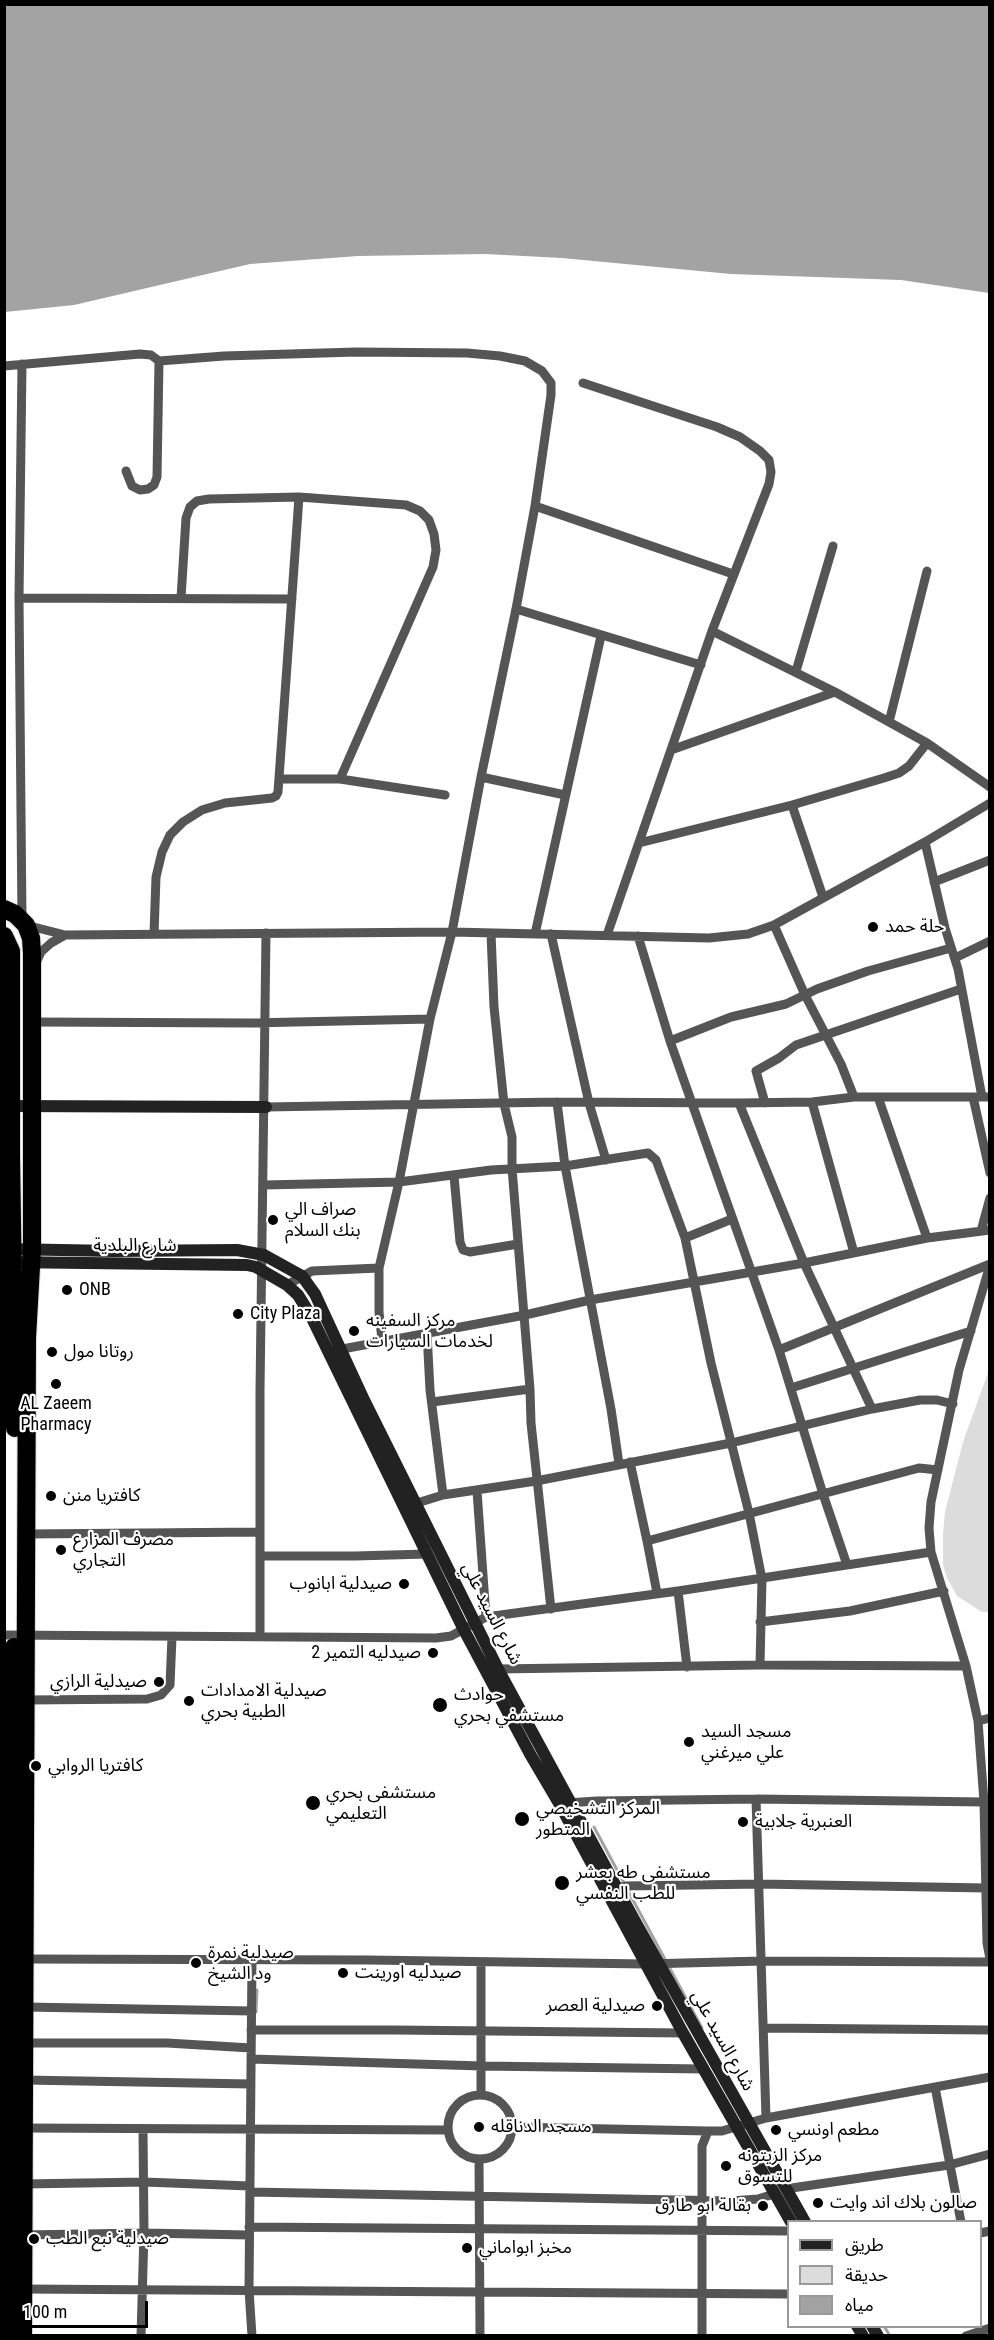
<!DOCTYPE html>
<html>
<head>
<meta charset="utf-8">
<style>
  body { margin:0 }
  #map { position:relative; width:994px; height:2340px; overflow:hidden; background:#fff; font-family:"Roboto Condensed","Noto Sans Arabic",sans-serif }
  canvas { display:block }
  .frame { position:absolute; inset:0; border:6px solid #000; pointer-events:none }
  .legend { position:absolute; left:787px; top:2220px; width:195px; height:108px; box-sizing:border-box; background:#fff; border:2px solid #999; margin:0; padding:8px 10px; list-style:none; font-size:18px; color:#000 }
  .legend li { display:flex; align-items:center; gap:12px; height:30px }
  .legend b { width:30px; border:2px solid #999 }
  .scale { position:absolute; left:12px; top:2301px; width:136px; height:27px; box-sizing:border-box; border:3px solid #000; border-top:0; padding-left:8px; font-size:18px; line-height:21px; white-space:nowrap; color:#000; -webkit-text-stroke:4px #fff; paint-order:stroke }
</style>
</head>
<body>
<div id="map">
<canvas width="994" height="2340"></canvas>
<div class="frame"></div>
<ul class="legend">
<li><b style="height:8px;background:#222"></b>طريق</li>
<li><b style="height:16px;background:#dcdcdc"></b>حديقة</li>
<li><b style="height:16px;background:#a3a3a3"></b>مياه</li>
</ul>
<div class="scale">100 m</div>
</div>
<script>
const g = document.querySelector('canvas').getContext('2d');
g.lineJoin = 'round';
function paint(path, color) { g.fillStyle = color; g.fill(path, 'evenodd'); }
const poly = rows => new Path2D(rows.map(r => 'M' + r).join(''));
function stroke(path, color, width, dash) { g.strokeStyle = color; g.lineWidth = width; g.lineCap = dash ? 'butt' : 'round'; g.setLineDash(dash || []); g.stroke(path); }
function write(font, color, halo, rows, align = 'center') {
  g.font = font + ' "Roboto Condensed","Noto Sans Arabic",sans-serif'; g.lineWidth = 4.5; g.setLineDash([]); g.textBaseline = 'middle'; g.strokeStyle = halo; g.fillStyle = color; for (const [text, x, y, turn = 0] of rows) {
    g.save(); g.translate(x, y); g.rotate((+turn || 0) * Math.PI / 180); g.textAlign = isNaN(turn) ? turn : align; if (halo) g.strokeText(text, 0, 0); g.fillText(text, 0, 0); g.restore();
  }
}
paint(poly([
  [989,1370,990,1612,982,1612,957,1596,947,1578,943,1565,943,1534,945,1512,963,1442]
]), '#dcdcdc');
paint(poly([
  [5,4,989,5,989,293,901,280,731,274,562,258,485,254,358,256,250,264,74,305,5,312]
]), '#a3a3a3');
stroke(poly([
  [594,1827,624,1883],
  [627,1889,702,2028],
  [256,2012,257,1990],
  [884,2326,890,2336]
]), '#a3a3a3', 3);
const highway = poly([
  [4,909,15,914,26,925,31,938,32,954,32,1249,27,1338,23,2336],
  [4,936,11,951,11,1154,15,1428],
  [6,2336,14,1647]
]);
stroke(highway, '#dbdbdb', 20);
stroke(poly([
  [4,366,140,354,151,355,159,361,224,356,356,352,467,353,500,356,525,361,542,371,551,383,551,395,535,506,516,609,481,777,452,932,430,1019,399,1182,379,1268,379,1312,382,1340],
  [583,383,717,427,740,437,760,451,769,460,771,472,769,484,712,631,607,935],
  [126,471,132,486,140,490,148,489,154,485,157,477,159,361],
  [535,506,733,574],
  [19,598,292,599],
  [181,598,186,518,190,507,197,501,209,499,299,497,406,505,420,511,429,520,434,534,436,550,433,567,340,779],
  [516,609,701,665],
  [712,631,835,692,927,743,990,787],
  [796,671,833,546],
  [889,722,927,571],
  [671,750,835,692],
  [481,777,565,795],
  [279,779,340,779,445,795],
  [792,805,823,897],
  [925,842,945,928,958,969,982,1097],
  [639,843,792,805,884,778,899,773,909,766,927,743],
  [934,882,990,860],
  [22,920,19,598,22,364],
  [26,925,65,935,452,932,709,938,748,934,774,925,925,842,990,803],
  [774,925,805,995,841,1064,854,1097],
  [491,933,494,1007,504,1104,512,1137,512,1168,530,1389,531,1423,551,1609],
  [154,934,156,877,162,852,170,835,183,822,202,810,225,803,272,798,276,796,278,792,299,497],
  [535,934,601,636],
  [551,934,589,1103,606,1160],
  [638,936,670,1041,779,1350,823,1494,847,1565],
  [955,958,990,941],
  [36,963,41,952,51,943,65,935],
  [31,1022,251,1023,430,1019],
  [670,1041,731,1017,786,1004,817,989,868,971,951,948],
  [878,1097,927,1238],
  [973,1097,990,1173],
  [557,1102,565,1166,611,1409,619,1464],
  [812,1102,854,1253],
  [739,1103,804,1263,872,1409],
  [765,1103,756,1071,779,1058,796,1045,961,989],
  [266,1107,557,1102,739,1103,812,1102,854,1097,990,1097],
  [454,1176,460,1242,463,1250,470,1252,518,1244],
  [264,1185,399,1182,491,1170,565,1166,648,1153,656,1160,685,1238,711,1363,749,1513,762,1579,760,1665],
  [981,1231,990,1198],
  [685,1238,732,1219],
  [990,1265,959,1370,931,1502,929,1528,931,1552,966,1666,978,1721,984,1802,987,1943,990,1959],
  [287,1285,312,1271,379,1268],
  [427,1333,430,1390,443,1495],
  [337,1350,525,1315,590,1300,804,1263,927,1238,990,1230],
  [779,1350,990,1264],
  [791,1388,971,1331],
  [432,1402,530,1389],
  [630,1462,647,1541],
  [477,1491,486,1617],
  [417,1503,443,1495,536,1481,731,1443,872,1409,920,1400,937,1400,953,1404],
  [27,1534,260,1532],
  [261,1556,355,1556,427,1554],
  [678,1591,687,1667],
  [657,1593,647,1541,919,1468,938,1470],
  [760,1622,850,1611,944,1591],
  [4,1635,436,1638,451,1636,486,1617,678,1591,931,1552],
  [260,1637,260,1391,266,933],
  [498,1669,760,1665,966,1666],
  [26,1700,147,1699,161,1695,170,1685,172,1637],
  [978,1721,990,1718],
  [756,1799,766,2118],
  [566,1803,597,1801,756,1799,984,1802],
  [617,1888,625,1886,760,1884,986,1888],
  [23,1959,368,1960,646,1964,762,1961,990,1962],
  [25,2007,252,2011],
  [764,2028,990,2030],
  [251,2030,395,2030,683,2033],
  [24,2043,167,2043,251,2048],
  [251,2059,482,2066,703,2069],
  [24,2080,251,2084],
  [935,2087,961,2222],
  '448 2127a32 32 0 1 1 64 0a32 32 0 1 1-64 0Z',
  [481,2095,481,1962],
  [512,2127,708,2131],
  [24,2128,447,2130],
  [479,2159,480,2336],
  [24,2184,144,2182,250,2186],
  [785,2189,949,2165,990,2154],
  [250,2192,731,2201,758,2199,774,2194],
  [249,2227,788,2231],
  [980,2233,990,2231],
  [23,2235,144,2233,249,2235],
  [22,2289,788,2294],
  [141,2336,144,2233,143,2129],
  [252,2336,249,2290,252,1960],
  [702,2336,702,2146,708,2131,722,2131,766,2118,990,2077],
  [966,2336,990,2328]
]), '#555', 9);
stroke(poly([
  [6,1106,266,1107],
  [6,1249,114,1251,237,1250,264,1255,302,1276,315,1294,364,1400,498,1669,636,1923,805,2222],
  [5,1262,247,1265,256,1267,287,1285,298,1295,311,1316,464,1630,530,1754,560,1805,683,2033,791,2222],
  [857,2326,863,2336],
  [872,2326,878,2336]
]), '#222', 12);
stroke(highway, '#000', 18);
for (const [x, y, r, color] of [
  [873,927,6,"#000"],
  [273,1220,6,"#000"],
  [67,1290,6,"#000"],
  [238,1314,6,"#000"],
  [354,1331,6,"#000"],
  [52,1352,6,"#000"],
  [56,1384,6,"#000"],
  [51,1496,6,"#000"],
  [61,1550,6,"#000"],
  [404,1584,6,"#000"],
  [433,1653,6,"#000"],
  [159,1682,6,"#000"],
  [189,1701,6,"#000"],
  [440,1705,8,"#000"],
  [689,1742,6,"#000"],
  [36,1766,6,"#000"],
  [313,1803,8,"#000"],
  [522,1819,8,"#000"],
  [743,1822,6,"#000"],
  [562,1883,8,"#000"],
  [196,1963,6,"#000"],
  [343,1973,6,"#000"],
  [657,2006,6,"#000"],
  [479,2127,6,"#000"],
  [776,2130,6,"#000"],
  [726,2166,6,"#000"],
  [818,2203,6,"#000"],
  [763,2206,6,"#000"],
  [34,2239,6,"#000"],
  [467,2248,6,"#000"]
]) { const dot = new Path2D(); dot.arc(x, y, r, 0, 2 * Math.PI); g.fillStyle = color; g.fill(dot); stroke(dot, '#fff', 2); }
write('18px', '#000', '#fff', [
  ["حلة حمد",885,927],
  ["صراف الي",285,1210],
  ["بنك السلام",285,1231],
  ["ONB",79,1290],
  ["City Plaza",250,1314],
  ["مركز السفينه",366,1321],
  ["لخدمات السيارات",366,1342],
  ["روتانا مول",64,1352],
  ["AL Zaeem",56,1404,"center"],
  ["Pharmacy",56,1425,"center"],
  ["كافتريا منن",63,1496],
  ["مصرف المزارع",73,1540],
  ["التجاري",73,1561],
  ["صيدلية ابانوب",392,1584,"right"],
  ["صيدليه التمير 2",421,1653,"right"],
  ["صيدلية الرازي",147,1682,"right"],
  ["صيدلية الامدادات",201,1691],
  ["الطبية بحري",201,1712],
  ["حوادث",454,1695],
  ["مستشفي بحري",454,1716],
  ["مسجد السيد",701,1732],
  ["علي ميرغني",701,1753],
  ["كافتريا الروابي",48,1766],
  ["مستشفى بحري",326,1793],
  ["التعليمي",326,1814],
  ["المركز التشخيصي",536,1809],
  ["المتطور",536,1830],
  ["العنبرية جلابية",755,1822],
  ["مستشفى طه بعشر",576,1873],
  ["للطب النفسي",576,1894],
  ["صيدلية نمرة",208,1953],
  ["ود الشيخ",208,1974],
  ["صيدليه اورينت",355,1973],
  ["صيدلية العصر",645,2006,"right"],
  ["مسجد الدناقله",491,2127],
  ["مطعم اونسي",788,2130],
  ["مركز الزيتونه",738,2156],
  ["للتسوق",738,2177],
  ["صالون بلاك اند وايت",830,2203],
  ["بقالة ابو طارق",751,2206,"right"],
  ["صيدلية نبع الطب",46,2239],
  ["مخبز ابواماني",479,2248]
], 'left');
write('18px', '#000', '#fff', [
  ["شارع البلدية",135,1246],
  ["شارع السيد علي",491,1614,63],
  ["شارع السيد علي",722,2041,61]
]);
</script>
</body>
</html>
